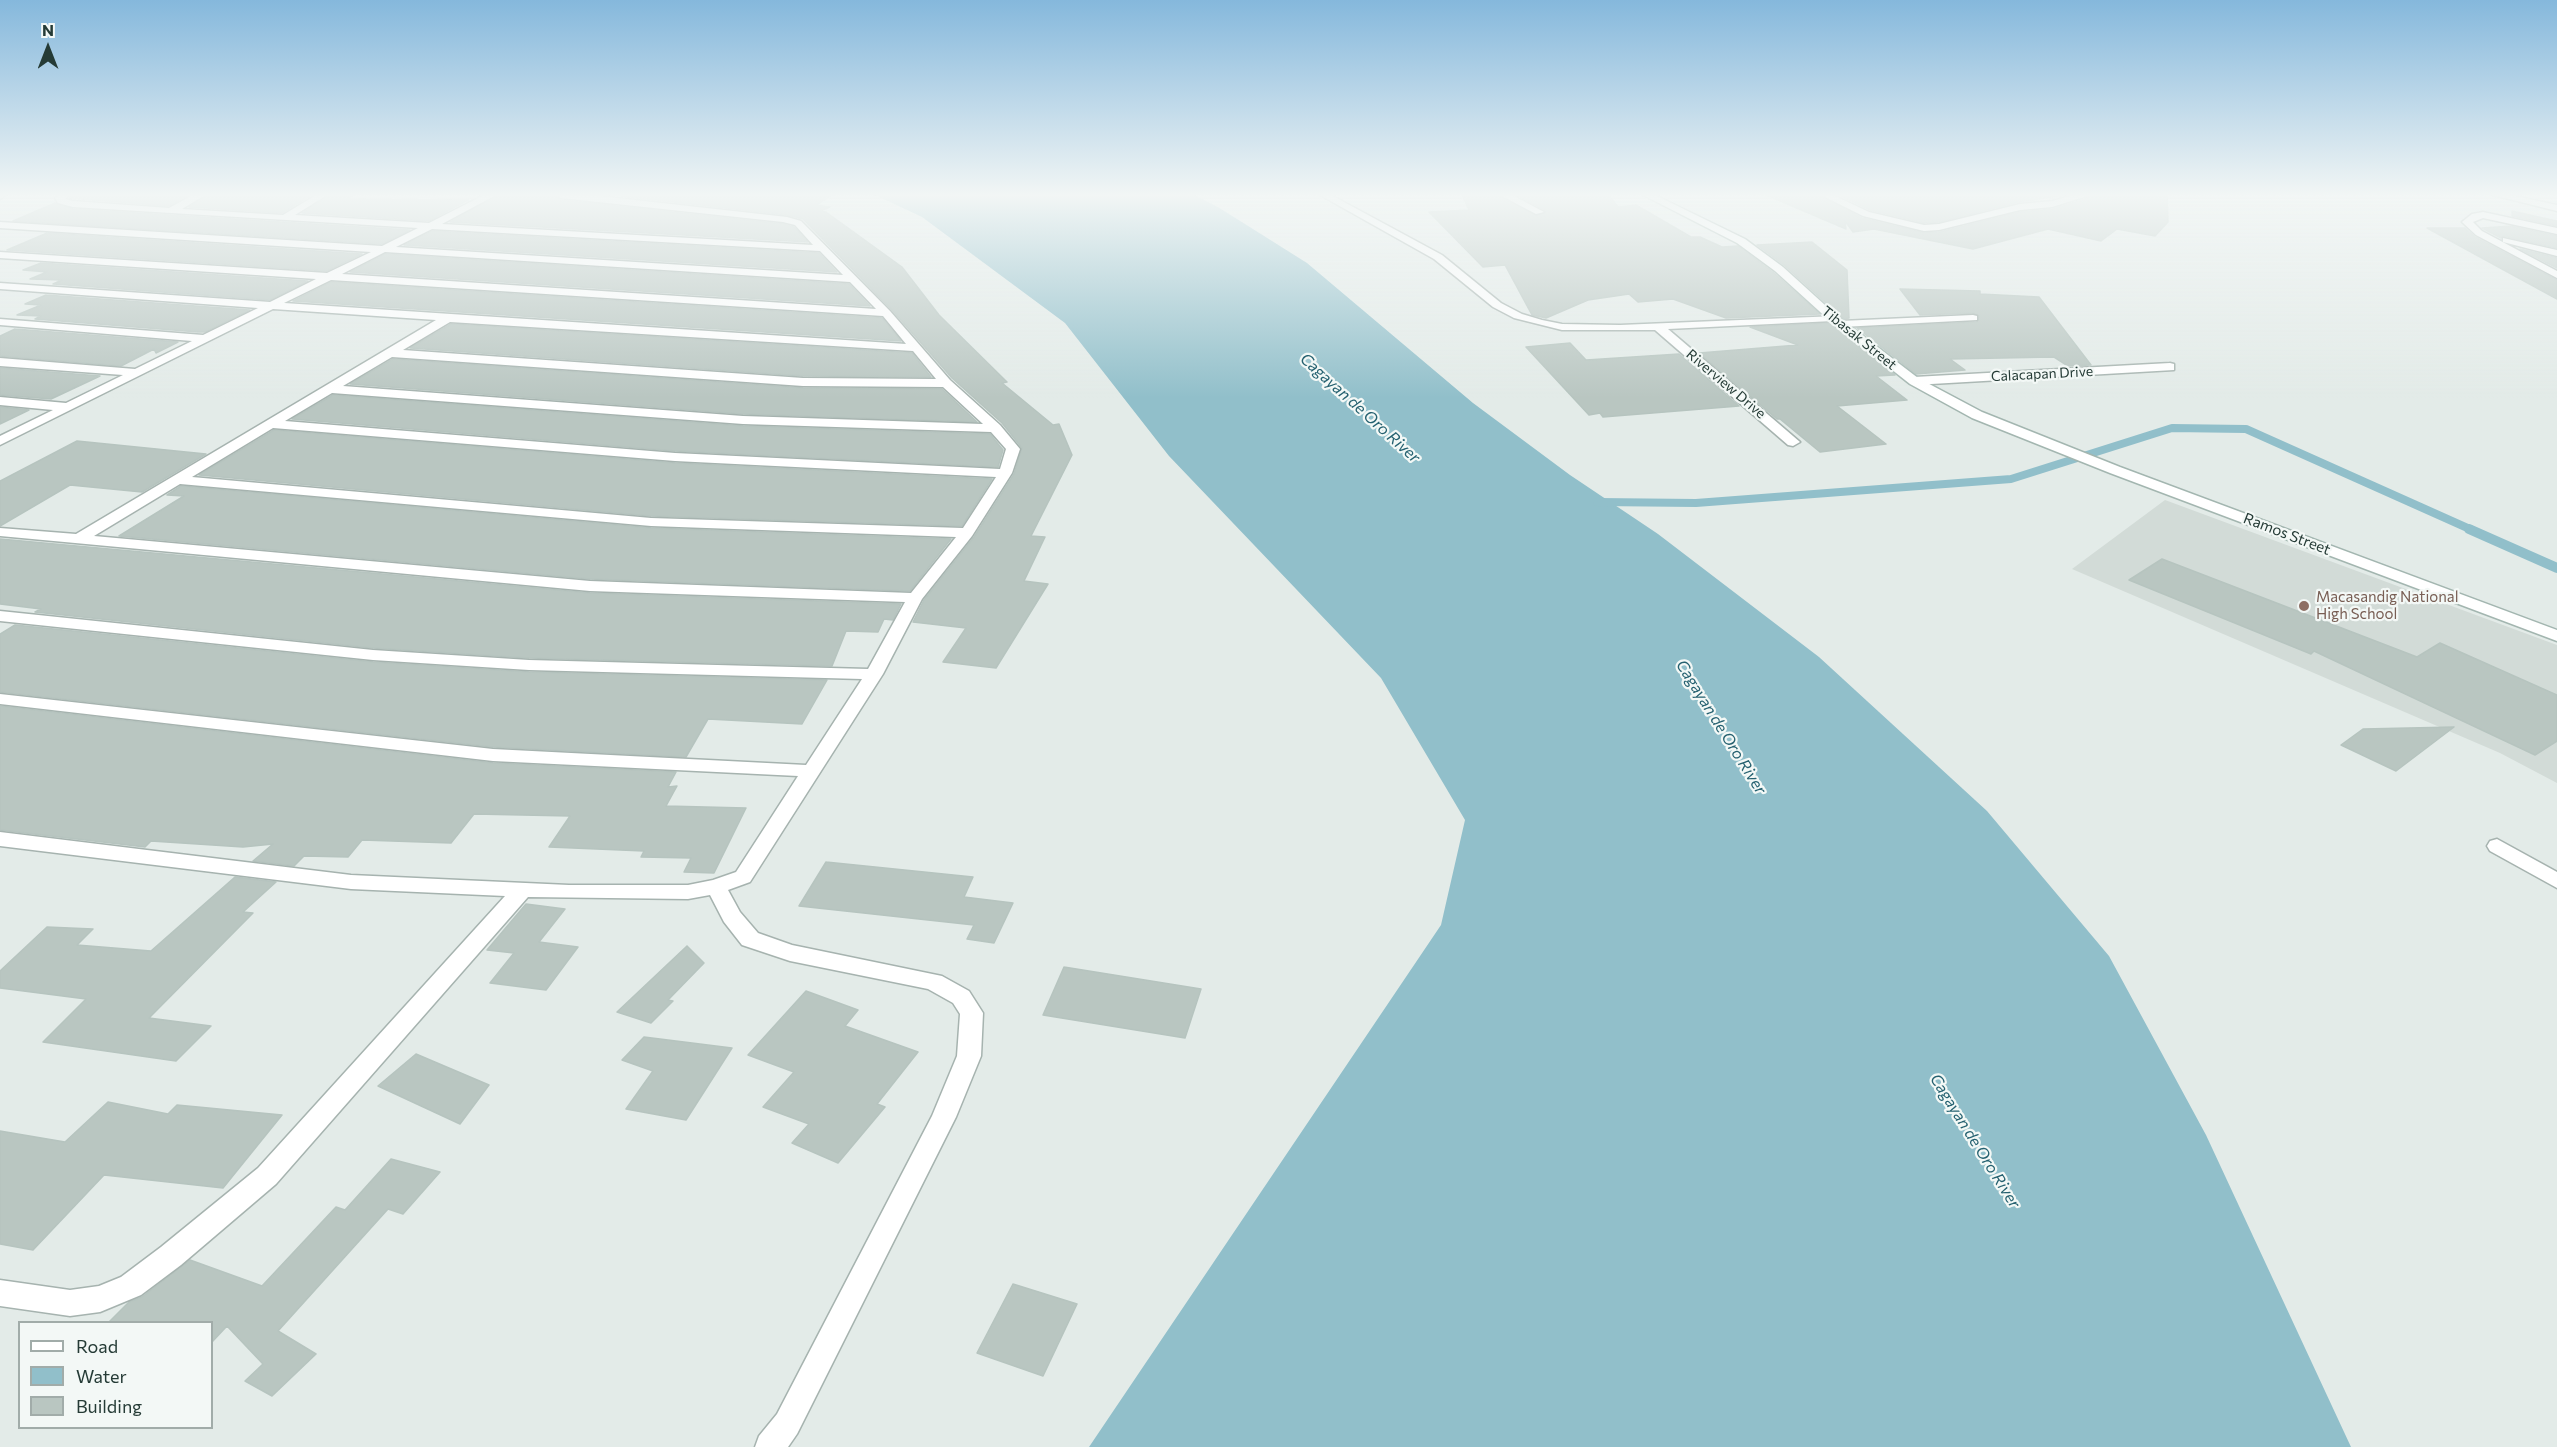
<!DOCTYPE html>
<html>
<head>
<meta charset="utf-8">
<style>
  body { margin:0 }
  #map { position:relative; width:2557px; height:1447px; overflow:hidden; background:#e3ebe8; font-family:Commissioner,sans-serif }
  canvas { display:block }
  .legend { position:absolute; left:18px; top:1321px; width:195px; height:108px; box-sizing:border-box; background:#f3f8f6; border:2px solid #a1aca9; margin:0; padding:8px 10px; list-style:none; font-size:18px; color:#253b36 }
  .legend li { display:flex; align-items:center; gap:12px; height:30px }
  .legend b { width:30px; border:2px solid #a1aca9 }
  .north { position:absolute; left:18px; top:18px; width:60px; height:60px; -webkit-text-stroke:4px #f3f8f6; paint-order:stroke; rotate:0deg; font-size:16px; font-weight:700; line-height:24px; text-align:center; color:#253b36 }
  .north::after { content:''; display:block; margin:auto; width:21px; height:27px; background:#253b36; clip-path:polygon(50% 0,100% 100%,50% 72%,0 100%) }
</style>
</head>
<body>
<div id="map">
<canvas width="2557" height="1447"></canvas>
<ul class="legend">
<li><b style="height:8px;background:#fff"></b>Road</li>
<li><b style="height:16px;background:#91bfca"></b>Water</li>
<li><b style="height:16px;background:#b9c6c1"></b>Building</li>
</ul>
<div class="north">N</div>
</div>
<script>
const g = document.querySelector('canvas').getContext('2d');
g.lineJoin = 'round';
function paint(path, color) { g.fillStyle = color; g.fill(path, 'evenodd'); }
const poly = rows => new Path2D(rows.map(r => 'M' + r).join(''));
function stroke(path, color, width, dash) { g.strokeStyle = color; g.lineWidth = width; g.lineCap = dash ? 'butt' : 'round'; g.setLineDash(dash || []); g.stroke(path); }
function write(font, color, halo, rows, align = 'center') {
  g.font = font + ' Commissioner,sans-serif'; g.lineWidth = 4.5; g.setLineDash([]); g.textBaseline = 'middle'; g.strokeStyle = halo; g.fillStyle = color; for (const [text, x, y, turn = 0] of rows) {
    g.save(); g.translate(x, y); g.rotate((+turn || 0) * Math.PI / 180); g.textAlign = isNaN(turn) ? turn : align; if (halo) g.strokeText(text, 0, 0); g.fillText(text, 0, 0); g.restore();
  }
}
paint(poly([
  [2165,500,2557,645,2557,783,2500,753,2072,569]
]), '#d2dbd7');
paint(poly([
  [875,195,1194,195,1218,207,1307,263,1473,403,1570,475,1658,534,1819,657,1987,811,2109,956,2206,1135,2351,1447,1089,1447,1441,925,1465,820,1381,678,1169,456,1065,323,922,217]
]), '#91bfca');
stroke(poly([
  [1597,502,1696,503,2011,479,2172,428,2246,429,2472,530]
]), '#91bfca', 8);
stroke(poly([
  [2469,529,2557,568]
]), '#91bfca', 10);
const building = poly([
  [72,195,188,195,169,206,69,198,72,195],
  [207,195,311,195,282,213,189,207,207,195],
  [329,195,354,195,348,199,355,199,468,200,429,221,302,213,329,195],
  [498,195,555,195,561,200,783,224,794,227,808,242,450,222,498,195],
  [613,195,832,195,817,205,830,207,820,211,826,212,902,267,939,315,1007,382,1002,383,1053,425,1059,424,1072,455,1031,536,1045,537,1024,581,1048,584,996,668,943,662,966,628,913,622,924,600,974,537,1014,474,1022,448,1002,423,952,378,892,310,803,219,787,215,613,195],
  [1462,195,1498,195,1537,216,1546,211,1517,195,1609,195,1618,207,1636,205,1691,237,1700,237,1722,247,1738,246,1774,273,1820,314,1726,318,1673,299,1638,302,1629,294,1588,300,1546,318,1532,315,1505,265,1483,267,1429,212,1469,210,1462,195],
  [1766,195,1819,195,1862,218,1924,233,1940,232,2020,212,2053,209,2088,198,2089,195,2167,195,2168,222,2155,236,2117,229,2101,241,2048,229,1973,249,1874,229,1853,232,1845,221,1846,229,1766,195],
  [1839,195,2064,195,2019,202,1939,222,1924,223,1870,210,1839,195],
  [55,203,73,209,410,230,382,244,13,221,55,203],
  [2512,211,2557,221,2557,226,2512,216,2512,211],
  [2510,226,2557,236,2557,248,2503,236,2501,238,2482,228,2510,226],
  [2427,228,2465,228,2475,237,2557,280,2557,299,2427,228],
  [432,231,819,253,837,272,404,245,432,231],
  [47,233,362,254,327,271,7,250,47,233],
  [1812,242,1847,270,1849,318,1844,319,1838,314,1784,265,1757,245,1812,242],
  [2520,249,2557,258,2557,268,2520,249],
  [385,254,849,284,870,306,350,272,385,254],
  [41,263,308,281,270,300,67,285,53,284,62,280,30,279,47,272,23,270,41,263],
  [331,282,882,318,901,341,293,301,331,282],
  [1900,289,1980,291,1980,294,2039,297,2091,365,2068,366,2054,357,1950,359,1965,370,1916,374,1857,328,1977,322,1979,316,1973,313,1920,315,1900,289],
  [46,295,250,310,205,332,198,332,35,319,41,316,17,315,41,305,25,304,46,295],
  [1830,323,1895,375,1876,376,1907,400,1837,406,1886,444,1820,452,1780,419,1777,419,1699,353,1798,345,1750,327,1830,323],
  [451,324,912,353,931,377,803,376,410,348,451,324],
  [15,329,178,342,156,353,154,349,121,366,0,356,0,336,15,329],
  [1570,343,1586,360,1679,354,1739,406,1603,417,1600,413,1589,415,1526,347,1570,343],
  [393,359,803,388,942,389,977,422,743,414,350,384,393,359],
  [0,368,100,376,51,399,0,395,0,368],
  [333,395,743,426,990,434,1003,450,998,467,675,451,292,419,333,395],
  [0,407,29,410,0,424,0,407],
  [274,430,675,463,992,479,962,526,651,516,199,475,274,430],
  [77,441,206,454,142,492,70,485,0,526,0,481,77,441],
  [181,486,651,528,951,539,910,591,590,579,119,536,184,496,167,495,181,486],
  [0,539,590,593,901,604,893,620,884,619,878,632,846,631,832,666,529,658,373,648,35,612,41,609,0,604,0,539],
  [2162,559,2417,657,2440,643,2557,695,2557,741,2535,755,2314,651,2311,654,2129,580,2162,559],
  [15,625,373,662,529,672,827,680,802,724,708,719,686,757,493,747,0,692,0,634,15,625],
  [0,706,493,763,676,772,668,787,677,786,666,806,746,808,714,873,684,872,691,858,641,857,644,851,549,847,570,816,474,814,451,843,362,840,348,857,304,856,294,866,253,861,273,844,243,847,151,841,145,847,0,830,0,706],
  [2454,727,2396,771,2341,745,2363,729,2454,727],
  [826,862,973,877,964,897,1013,903,994,943,967,939,974,925,799,906,826,862],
  [235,877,276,882,243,912,253,913,149,1018,211,1026,176,1061,43,1042,86,999,0,988,0,971,47,927,93,929,77,945,151,951,235,877],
  [526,904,565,909,539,942,578,947,546,990,490,983,514,953,487,950,526,904],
  [687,946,704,963,668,1000,673,1001,651,1023,617,1012,687,946],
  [1064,967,1201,989,1185,1038,1043,1015,1064,967],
  [806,991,858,1010,845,1026,918,1052,877,1104,885,1107,838,1163,792,1143,809,1124,763,1107,794,1072,748,1055,806,991],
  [644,1037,732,1048,686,1120,626,1109,653,1071,622,1060,644,1037],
  [416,1054,489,1085,460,1124,378,1086,416,1054],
  [108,1102,168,1114,177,1105,282,1115,223,1188,104,1175,33,1250,0,1244,0,1131,65,1142,108,1102],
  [391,1159,440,1172,403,1214,388,1209,278,1331,316,1354,272,1396,245,1381,263,1364,227,1326,212,1342,212,1323,108,1323,129,1302,142,1297,190,1260,262,1286,336,1207,345,1210,391,1159],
  [1013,1284,1077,1304,1043,1376,977,1353,1013,1284]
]);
paint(building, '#b9c6c1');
stroke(building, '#b6c4bf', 1.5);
const street = poly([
  [0,195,6,195,0,199,0,195],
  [58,195,69,195,65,199,73,201,169,208,193,195,205,195,182,209,283,215,316,195,327,195,295,215,429,223,484,195,496,195,442,224,813,245,795,225,783,222,561,198,557,195,590,195,787,217,801,221,890,311,950,380,1000,425,1020,449,1012,473,972,536,922,599,883,674,750,882,728,890,740,912,758,933,792,945,942,976,969,991,983,1013,981,1056,956,1117,797,1434,788,1447,755,1447,759,1436,777,1414,932,1116,957,1056,960,1014,953,1003,928,989,790,961,742,945,724,922,710,895,688,899,528,897,276,1184,181,1265,141,1295,100,1312,70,1316,0,1306,0,1280,70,1290,99,1286,121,1277,161,1247,258,1168,505,896,351,889,0,846,0,832,351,875,569,885,688,885,713,880,736,872,798,776,493,761,0,704,0,694,493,749,806,765,862,679,529,670,373,660,0,621,0,611,373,650,529,660,868,669,905,602,590,591,0,536,0,528,76,534,436,320,273,309,0,445,0,436,53,410,0,405,0,397,66,403,123,375,0,366,0,358,135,369,192,341,0,325,0,319,203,335,258,308,0,289,0,283,270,302,316,279,0,258,0,252,327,273,371,252,0,228,0,222,382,246,418,228,73,207,58,203,55,198,58,195],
  [432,229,820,251,843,275,396,247,432,229],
  [385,252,850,282,876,309,342,274,385,252],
  [331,280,883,316,906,344,284,303,331,280],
  [450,322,913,351,936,379,803,378,403,350,450,322],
  [392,357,803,386,943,387,983,424,743,416,343,386,392,357],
  [332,393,743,424,991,432,1006,449,1000,469,675,453,285,421,332,393],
  [273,428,675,461,996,477,963,528,651,518,192,477,273,428],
  [180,484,651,526,956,537,911,593,590,581,94,536,180,484],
  [1320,195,1331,195,1442,255,1501,303,1522,314,1542,320,1562,324,1620,325,1837,316,1837,320,1833,321,1668,329,1800,442,1793,446,1788,445,1655,330,1562,330,1514,318,1493,307,1434,259,1320,195],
  [1500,195,1512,195,1544,212,1536,214,1500,195],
  [1821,195,1833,195,1869,212,1924,225,1939,224,2020,204,2052,201,2074,195,2087,196,2052,207,2020,210,1939,230,1924,231,1863,216,1821,195],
  [2493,195,2511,195,2557,205,2557,211,2493,195],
  [2483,212,2557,228,2557,234,2483,218,2473,222,2482,231,2557,271,2557,278,2476,235,2462,222,2472,214,2483,212],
  [2503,238,2557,250,2557,256,2503,242,2503,238],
  [1973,315,1977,316,1977,320,1841,327,1835,324,1841,321,1973,315],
  [2170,363,2174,364,2174,370,1914,385,1908,381,1914,377,2170,363],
  [2497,839,2557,872,2557,888,2490,851,2487,846,2490,841,2497,839]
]);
const secondary = poly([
  [1643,195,1655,195,1745,239,1783,267,1837,316,1918,378,1982,412,2120,467,2557,630,2557,641,2110,473,1972,418,1910,384,1829,320,1775,271,1737,243,1643,195]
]);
stroke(street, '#a6b3af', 3);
stroke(secondary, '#a3b6b0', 3);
paint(street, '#fff');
paint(secondary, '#fff');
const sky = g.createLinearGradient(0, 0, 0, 398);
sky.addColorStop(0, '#85b8dc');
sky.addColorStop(0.49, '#f2f6f5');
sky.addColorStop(1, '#f2f6f500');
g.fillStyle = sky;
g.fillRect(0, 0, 2557, 398);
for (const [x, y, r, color] of [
  [2304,606,6,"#8d6e63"]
]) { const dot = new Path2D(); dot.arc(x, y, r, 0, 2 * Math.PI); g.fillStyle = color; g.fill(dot); stroke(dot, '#f3f8f6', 2); }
write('14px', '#253b36', '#f3f8f6', [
  ["Tibasak Street",1859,338,39],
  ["Calacapan Drive",2042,374,-3],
  ["Riverview Drive",1726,384,40]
]);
write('15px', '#253b36', '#f3f8f6', [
  ["Ramos Street",2287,534,21]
]);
write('15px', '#785e54', '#f3f8f6', [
  ["Macasandig National",2316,597],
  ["High School",2316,614]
], 'left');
write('italic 16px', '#256170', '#f3f8f6', [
  ["Cagayan de Oro River",1360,408,42],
  ["Cagayan de Oro River",1721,727,58],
  ["Cagayan de Oro River",1975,1141,58]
]);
</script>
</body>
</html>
